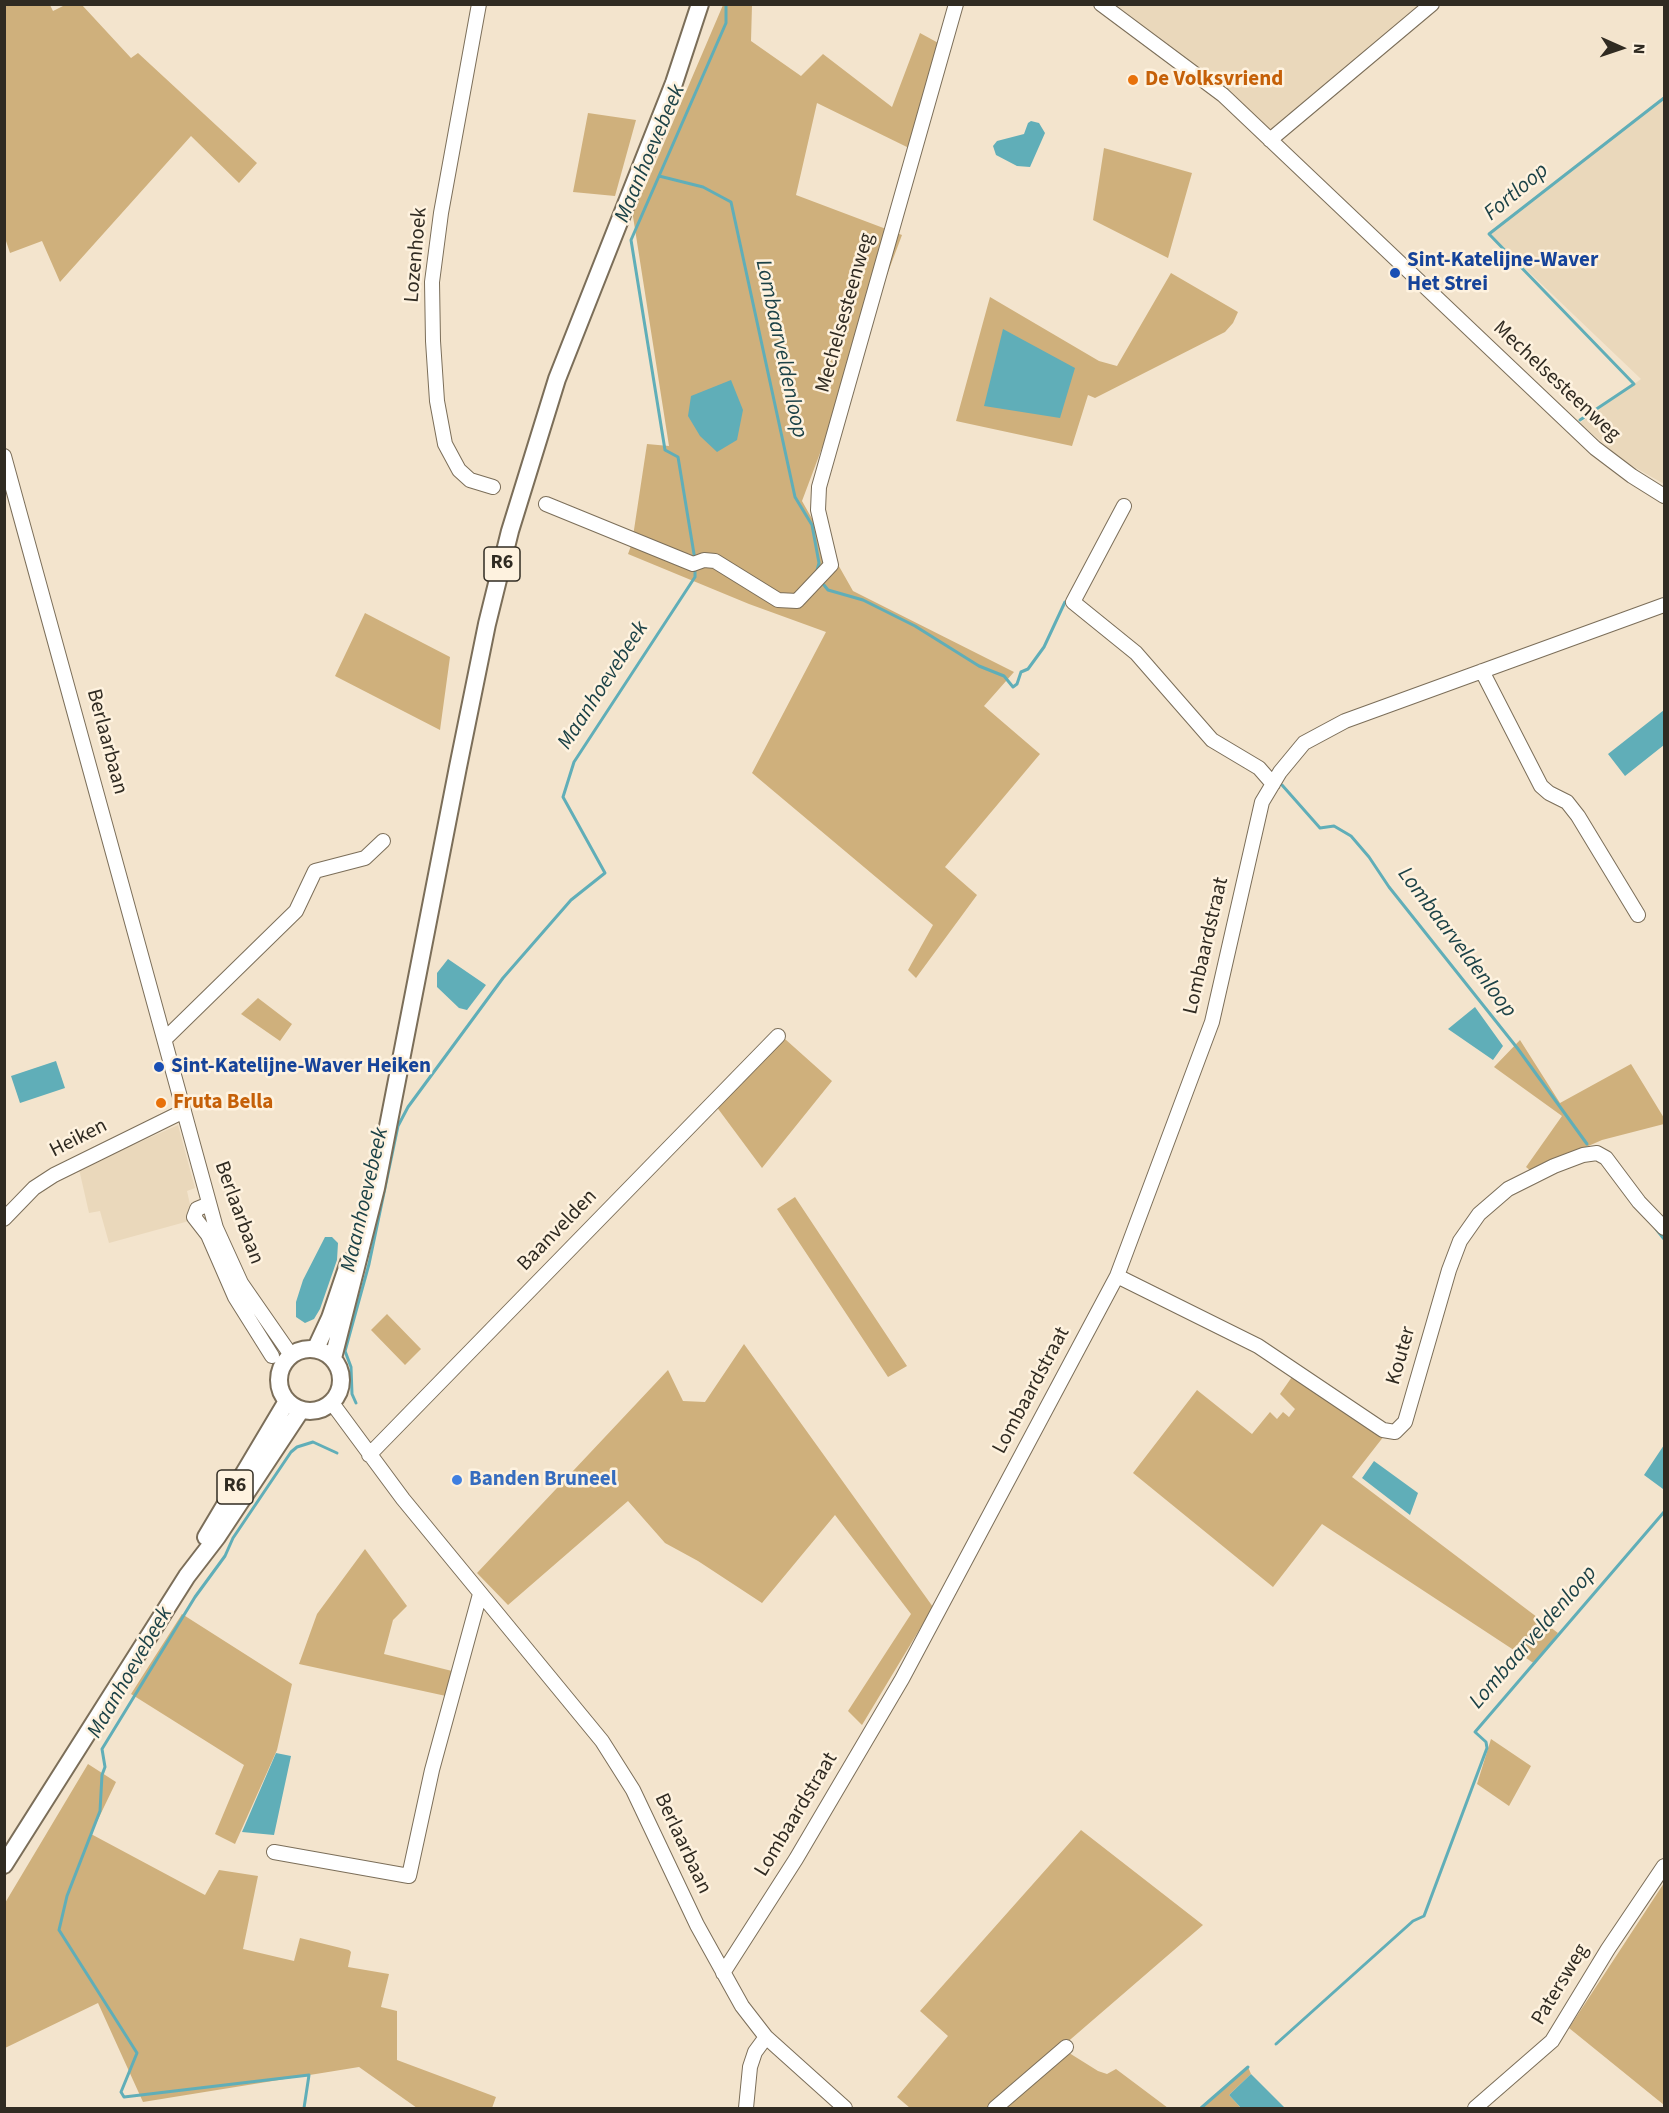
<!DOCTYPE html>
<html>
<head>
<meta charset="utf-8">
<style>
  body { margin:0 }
  #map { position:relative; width:1669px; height:2113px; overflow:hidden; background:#f3e4cd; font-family:"Source Sans 3",sans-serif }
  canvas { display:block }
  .frame { position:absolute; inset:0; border:6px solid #302b22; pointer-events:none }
  .north { position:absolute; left:1591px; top:18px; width:60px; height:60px; -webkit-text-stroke:4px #fef2df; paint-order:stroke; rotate:93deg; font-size:16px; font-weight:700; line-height:24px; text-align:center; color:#302b22 }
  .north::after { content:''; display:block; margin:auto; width:21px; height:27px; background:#302b22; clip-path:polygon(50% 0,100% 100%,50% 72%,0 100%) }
</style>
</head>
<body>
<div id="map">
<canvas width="1669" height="2113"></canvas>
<div class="frame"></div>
<div class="north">N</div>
</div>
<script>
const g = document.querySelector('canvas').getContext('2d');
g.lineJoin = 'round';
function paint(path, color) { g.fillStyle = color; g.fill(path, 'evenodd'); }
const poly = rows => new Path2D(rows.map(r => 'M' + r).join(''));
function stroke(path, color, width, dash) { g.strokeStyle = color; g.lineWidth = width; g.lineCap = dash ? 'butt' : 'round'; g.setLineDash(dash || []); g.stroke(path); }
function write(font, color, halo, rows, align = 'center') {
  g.font = font + ' "Source Sans 3",sans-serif'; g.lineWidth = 5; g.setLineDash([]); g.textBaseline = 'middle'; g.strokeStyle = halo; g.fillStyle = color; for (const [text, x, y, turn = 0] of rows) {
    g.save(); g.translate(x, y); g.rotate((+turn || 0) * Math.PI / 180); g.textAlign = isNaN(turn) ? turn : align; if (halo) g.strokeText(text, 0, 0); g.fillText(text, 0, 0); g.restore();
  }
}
paint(poly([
  [1101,5,1436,5,1270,140],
  [1664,96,1664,484,1622,460,1580,423,1641,379,1488,233],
  [178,1125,195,1188,187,1191,191,1209,189,1221,109,1243,100,1211,89,1213,79,1169]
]), '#ead8bb');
paint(poly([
  [4,5,50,5,53,11,65,5,82,5,131,58,138,53,257,163,239,183,191,136,60,282,42,241,10,253,4,235],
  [723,5,752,5,751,41,801,76,823,54,892,107,920,33,942,45,909,148,817,103,796,195,902,235,802,501,853,591,1014,672,984,706,1040,754,945,867,977,895,916,978,908,970,933,925,752,773,826,632,749,604,628,554,632,543,647,444,669,446,629,191,644,190],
  [588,113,636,120,615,196,573,192],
  [1104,148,1192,173,1168,258,1093,220],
  [1171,273,1238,312,1233,323,1225,332,1095,398,1088,395,1072,446,956,421,990,297,1099,361,1117,366],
  [365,613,450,657,440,730,335,676],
  [258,998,292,1024,280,1041,241,1014],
  [785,1039,832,1081,762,1168,716,1106],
  [1520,1040,1560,1103,1631,1064,1664,1118,1664,1124,1602,1140,1531,1171,1526,1167,1562,1116,1494,1067],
  [795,1197,907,1366,888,1377,777,1209],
  [387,1314,421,1349,405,1365,371,1330],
  [744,1344,933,1607,862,1725,848,1711,911,1614,835,1515,762,1603,698,1561,665,1543,628,1501,508,1605,477,1573,668,1370,683,1401,705,1402],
  [1294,1374,1384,1436,1352,1477,1558,1633,1535,1664,1322,1524,1273,1587,1133,1473,1197,1390,1252,1434,1270,1412,1277,1419,1283,1412,1289,1417,1295,1409,1280,1394],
  [365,1549,407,1606,393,1620,384,1654,452,1671,446,1696,299,1664,317,1614],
  [182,1614,292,1684,277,1750,235,1844,215,1834,244,1765,131,1694],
  [1491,1739,1531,1766,1509,1806,1477,1784],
  [88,1764,116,1782,91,1834,205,1895,219,1870,258,1876,243,1949,294,1961,300,1938,349,1950,351,1952,348,1967,389,1974,381,2007,397,2011,397,2060,496,2097,492,2108,417,2108,359,2067,143,2102,98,2003,5,2048,5,1903],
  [1081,1830,1203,1925,991,2108,910,2108,897,2097,948,2036,920,2011],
  [1664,1883,1664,2105,1569,2028],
  [1066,2051,1098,2071,1107,2074,1116,2069,1168,2108,1001,2108],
  [1248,2067,1251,2074,1229,2095,1241,2108,1201,2108]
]), '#cfb07c');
paint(poly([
  [1031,121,1039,123,1045,133,1030,167,1017,166,996,155,993,146,997,141,1024,134,1028,123],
  [1003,329,1075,368,1060,418,984,406],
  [731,380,743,410,737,440,717,452,700,436,688,416,691,396],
  [1664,710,1664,745,1625,776,1608,754],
  [448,959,486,985,467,1010,459,1008,437,987,437,973],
  [1475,1007,1503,1046,1493,1060,1448,1029],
  [56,1061,65,1088,20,1103,11,1076],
  [325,1237,332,1237,338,1243,337,1260,320,1309,314,1319,305,1323,296,1317,296,1302,303,1280],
  [1664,1445,1664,1487,1663,1489,1644,1475],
  [1374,1461,1418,1493,1410,1515,1362,1478],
  [276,1753,291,1756,274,1835,242,1832],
  [1251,2074,1285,2108,1241,2108,1229,2095]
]), '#60aeb8');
stroke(poly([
  [659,176,703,187,731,202,795,497,812,525,819,563,816,574],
  [1580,420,1634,384,1489,234,1664,98],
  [695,560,678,457,665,450,631,240,726,23,726,4],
  [824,585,828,590,863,600,915,626,979,666,1004,676,1013,687,1017,684,1021,672,1028,669,1044,647,1065,602],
  [1282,785,1320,828,1334,826,1351,836,1369,857,1389,887,1518,1049,1587,1144],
  [1656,1229,1664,1239],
  [356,1403,352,1394,351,1367,345,1351,369,1264,398,1126,408,1107,503,978,571,900,605,873,563,797,574,762,695,577,695,566],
  [1276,2044,1413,1921,1424,1916,1487,1748,1486,1742,1475,1732,1664,1512],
  [304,2108,309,2075,124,2097,121,2092,137,2053,59,1930,67,1896,100,1811,102,1775,105,1767,102,1749,195,1597,225,1556,233,1538,291,1452,297,1447,313,1442,337,1453],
  [1201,2108,1248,2067]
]), '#60aeb8', 3);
const minor = poly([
  [479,4,441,213,432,282,433,341,437,401,445,444,459,470,470,480,493,487],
  [1101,4,1223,95,1595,448,1632,476,1664,496],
  [1270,140,1432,4],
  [4,456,216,1228,241,1283,291,1355],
  [546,504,693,564,704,560,715,561,778,600,797,601,831,565,818,510,819,487,956,4],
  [1124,506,1073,602,1136,653,1212,740,1259,768,1273,784],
  [1482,671,1541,786,1549,793,1567,802,1578,816,1638,915],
  [165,1039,296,911,315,871,365,858,383,841],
  [209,1204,197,1209,194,1217,208,1235,235,1297,272,1356],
  [4,1219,34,1188,54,1175,184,1111],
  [1117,1276,1258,1346,1383,1430,1395,1432,1405,1422,1449,1270,1460,1241,1479,1214,1508,1189,1554,1166,1583,1155,1597,1153,1606,1158,1639,1202,1664,1228],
  [332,1403,403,1499,602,1741,633,1790,697,1925,742,2006,766,2037,845,2108],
  [369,1455,778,1036],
  [274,1852,409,1876,432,1770,480,1594],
  [723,1973,796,1859,902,1679,1117,1276,1212,1022,1262,802,1280,772,1304,743,1345,721,1664,605],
  [746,2108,750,2067,755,2052,766,2037],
  [995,2108,1066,2047],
  [1475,2108,1552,2041,1608,1949,1664,1866]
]);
const major = poly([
  [316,1348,330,1318,349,1262],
  '279 1380a31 31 0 1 1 62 0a31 31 0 1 1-62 0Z',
  [333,1358,376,1188,458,767,487,624,510,531,557,379,674,83,700,4],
  [206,1537,287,1401],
  [4,1865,187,1576,217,1537,301,1410]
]);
stroke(minor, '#7b6e59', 16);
stroke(major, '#7b6e59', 20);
stroke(minor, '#fff', 14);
stroke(major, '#fff', 16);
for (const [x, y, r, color] of [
  [1133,80,6,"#e8710a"],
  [1395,273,6,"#1a4fb4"],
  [159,1067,6,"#1a4fb4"],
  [161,1103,6,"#e8710a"],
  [457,1480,6,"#3f7fe0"]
]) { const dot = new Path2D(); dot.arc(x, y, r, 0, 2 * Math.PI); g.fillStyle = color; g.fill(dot); stroke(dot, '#fef2df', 2); }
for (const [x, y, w] of [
  [502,564,36],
  [235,1487,36]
]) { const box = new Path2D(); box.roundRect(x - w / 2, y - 17, w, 34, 4.5); g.fillStyle = '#fef2df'; g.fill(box); stroke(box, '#302b22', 1.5); }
write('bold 20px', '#302b22', null, [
  ["R6",502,564],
  ["R6",235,1487]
]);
write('bold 21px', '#c56008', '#fef2df', [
  ["De Volksvriend",1145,80],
  ["Fruta Bella",173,1103]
], 'left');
write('21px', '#302b22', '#fef2df', [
  ["Lozenhoek",417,255,-85],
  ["Mechelsesteenweg",846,313,-74],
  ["Mechelsesteenweg",1556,382,43],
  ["Berlaarbaan",106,742,75],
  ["Lombaardstraat",1207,946,-77],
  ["Heiken",79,1139,-27],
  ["Berlaarbaan",238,1213,70],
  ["Baanvelden",558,1231,-46],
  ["Kouter",1402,1356,-74],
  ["Lombaardstraat",1032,1391,-62],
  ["Lombaardstraat",797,1815,-59],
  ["Berlaarbaan",682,1844,65],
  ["Patersweg",1561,1985,-59]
]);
write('bold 21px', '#164399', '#fef2df', [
  ["Sint-Katelijne-Waver",1407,261],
  ["Het Strei",1407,285],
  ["Sint-Katelijne-Waver Heiken",171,1067]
], 'left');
write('bold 21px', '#366cbe', '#fef2df', [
  ["Banden Bruneel",469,1480]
], 'left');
write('italic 22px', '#1c4247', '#fef2df', [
  ["Maanhoevebeek",651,154,-67],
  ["Fortloop",1517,193,-40],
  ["Lombaarveldenloop",780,349,78],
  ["Maanhoevebeek",604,686,-57],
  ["Lombaarveldenloop",1456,943,53],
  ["Maanhoevebeek",366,1200,-77],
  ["Lombaarveldenloop",1534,1638,-49],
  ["Maanhoevebeek",131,1673,-60]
]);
</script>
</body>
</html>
